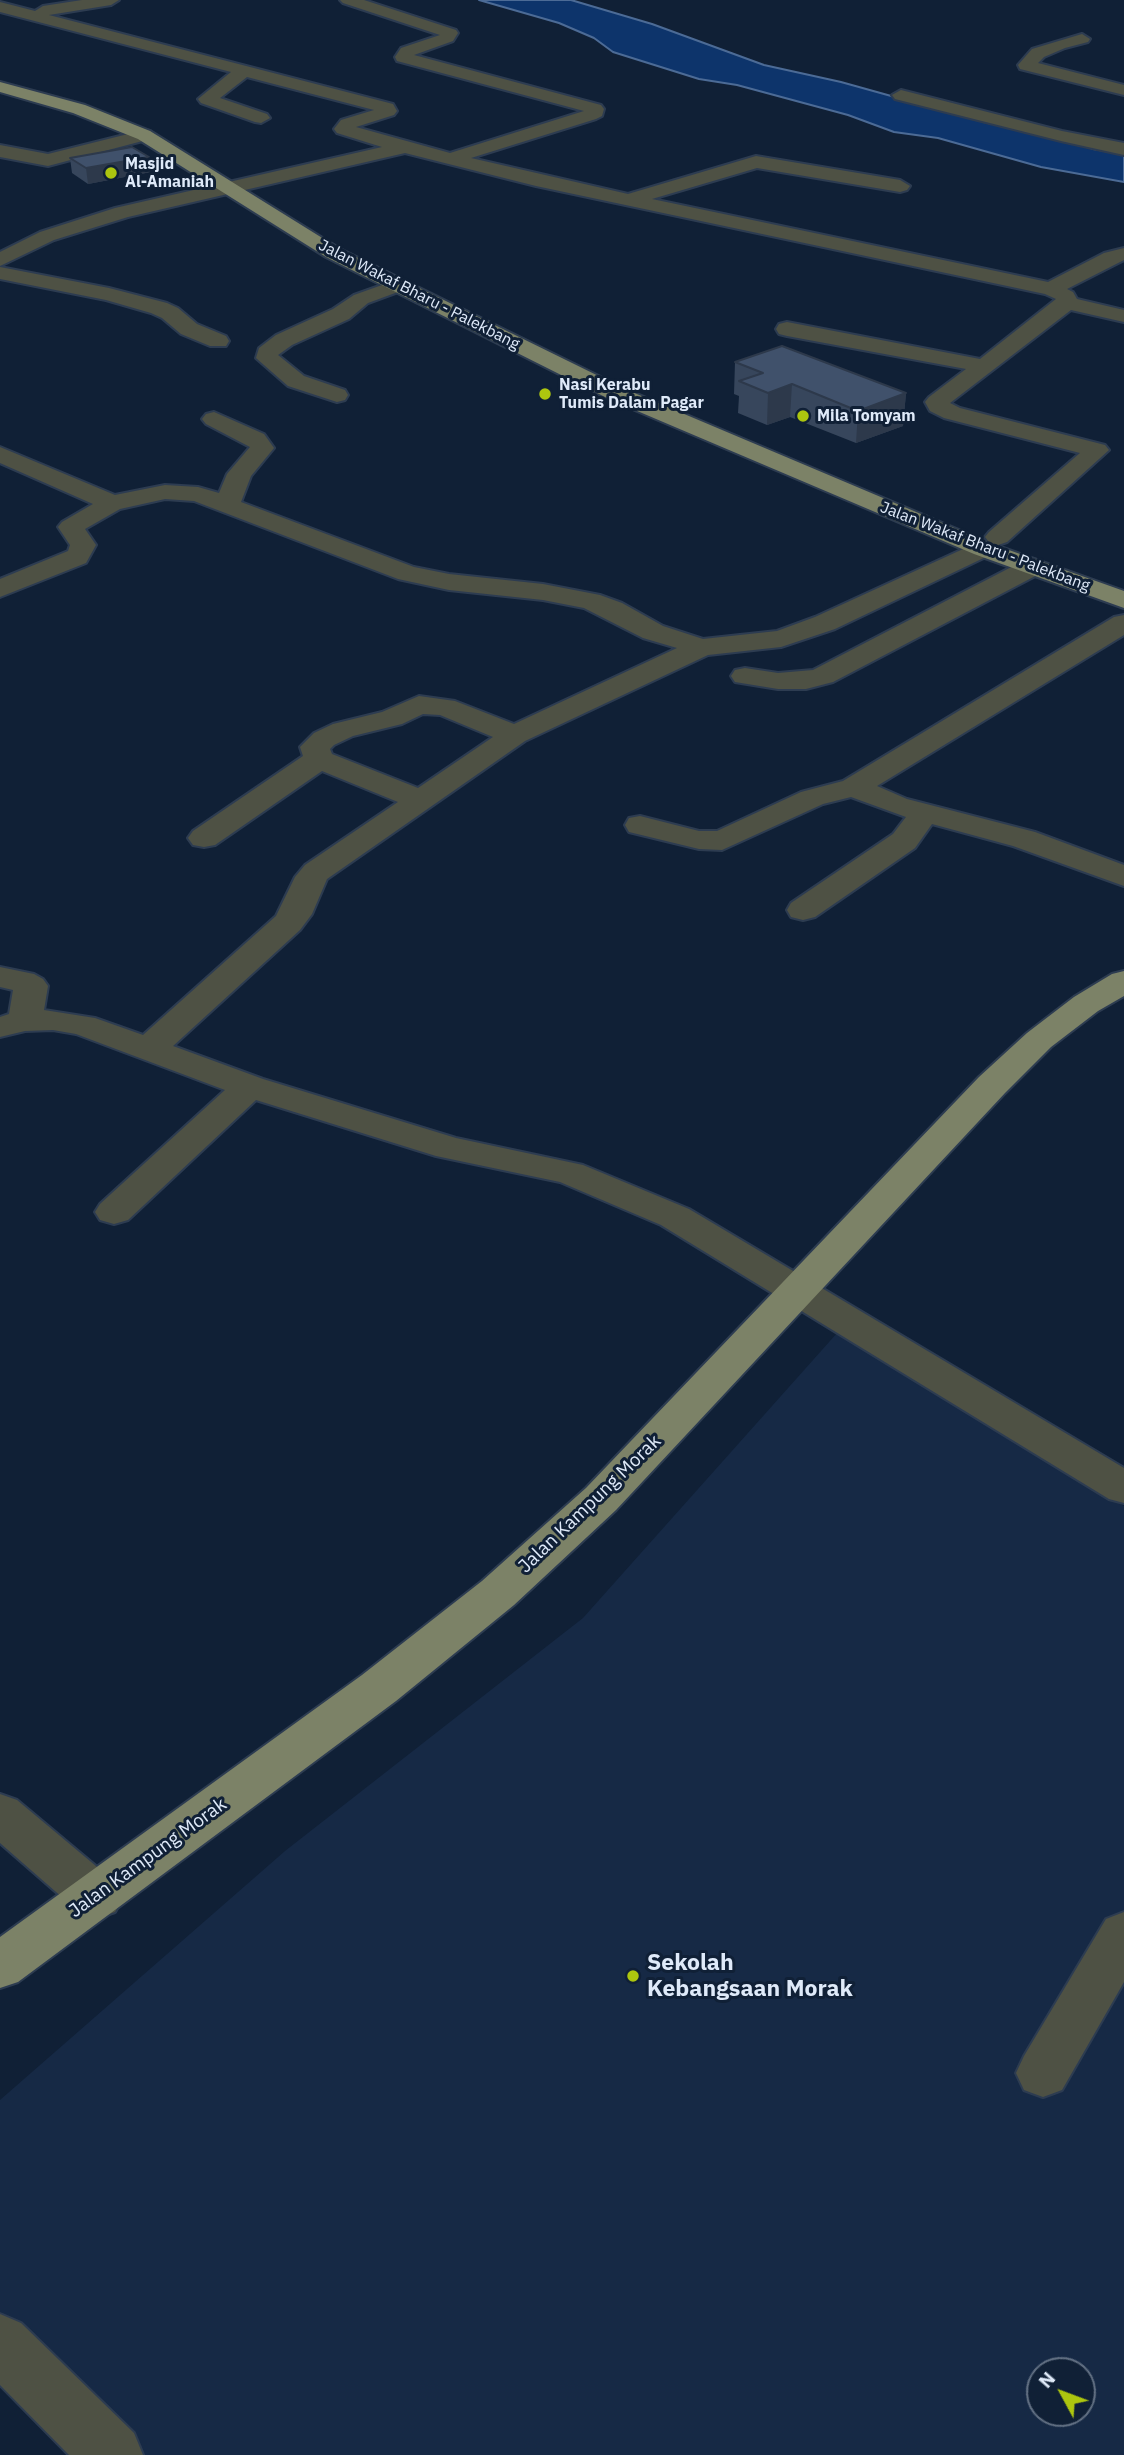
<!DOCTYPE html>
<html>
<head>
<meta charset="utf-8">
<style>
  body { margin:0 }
  #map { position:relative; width:1124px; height:2455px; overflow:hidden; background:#102036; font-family:"IBM Plex Sans",sans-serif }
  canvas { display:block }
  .north { position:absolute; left:1026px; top:2357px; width:70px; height:70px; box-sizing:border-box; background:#102036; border:2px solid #637184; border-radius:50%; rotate:311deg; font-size:19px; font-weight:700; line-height:28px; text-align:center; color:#dfeaf9 }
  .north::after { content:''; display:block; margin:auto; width:24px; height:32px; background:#adc60f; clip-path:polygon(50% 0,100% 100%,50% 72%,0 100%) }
</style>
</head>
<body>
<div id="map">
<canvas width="1124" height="2455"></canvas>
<div class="north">N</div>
</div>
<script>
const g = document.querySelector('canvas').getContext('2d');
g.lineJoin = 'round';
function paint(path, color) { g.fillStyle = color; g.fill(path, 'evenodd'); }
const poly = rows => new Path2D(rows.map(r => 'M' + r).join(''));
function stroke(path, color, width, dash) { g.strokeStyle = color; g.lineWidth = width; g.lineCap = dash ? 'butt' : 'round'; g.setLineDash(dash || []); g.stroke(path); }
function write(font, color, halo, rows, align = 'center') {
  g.font = font + ' "IBM Plex Sans",sans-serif'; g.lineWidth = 6; g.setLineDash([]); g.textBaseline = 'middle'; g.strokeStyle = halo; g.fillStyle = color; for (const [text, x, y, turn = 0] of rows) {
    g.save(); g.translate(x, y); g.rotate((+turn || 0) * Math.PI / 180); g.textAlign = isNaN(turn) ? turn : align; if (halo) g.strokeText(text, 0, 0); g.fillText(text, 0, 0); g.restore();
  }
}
paint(poly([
  [838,1332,872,1347,1124,1506,1124,2455,140,2455,0,2312,0,2100,285,1851,583,1618],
  [1040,2371,1082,2371,1082,2413,1040,2413]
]), '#162945');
const water = poly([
  [479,0,571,0,652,24,764,65,841,82,988,123,1072,140,1093,149,1124,154,1124,182,1041,167,938,138,894,132,848,115,737,85,699,79,613,52,594,38,559,23,479,0]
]);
paint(water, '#0d346b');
stroke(water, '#4c6b96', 2);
const minor = poly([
  [82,0,119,0,111,5,49,15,393,104,397,111,394,115,356,127,450,153,584,111,397,61,395,57,401,48,440,35,343,3,340,0,364,0,456,30,458,33,453,41,414,55,601,105,604,109,602,116,596,119,471,158,628,194,756,156,900,180,910,186,907,190,900,192,757,168,652,199,1048,282,1104,253,1124,248,1124,260,1067,289,1073,292,1077,299,1124,310,1124,322,1071,310,950,403,960,408,1105,445,1109,450,1007,542,998,545,989,542,985,537,989,532,1080,453,944,418,930,411,925,402,929,397,966,369,787,336,779,334,776,329,779,324,787,322,980,359,1056,299,1045,294,536,186,405,153,128,217,54,240,0,266,0,252,40,232,115,208,382,147,337,133,334,129,341,120,374,110,247,77,220,98,267,114,270,118,261,123,255,122,201,103,198,99,231,72,0,12,0,2,35,11,43,6,82,0],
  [1082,34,1090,39,1088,42,1065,48,1044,57,1038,63,1124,85,1124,95,1020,69,1018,65,1032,49,1082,34],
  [901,90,1062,131,1124,143,1124,155,1061,141,895,99,892,95,901,90],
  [144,130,150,131,153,135,150,139,48,166,0,157,0,145,48,154,144,130],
  [0,267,109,288,167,303,178,308,197,324,226,336,229,341,226,346,210,346,181,334,162,318,151,313,106,300,0,279,0,267],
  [399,279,406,281,409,285,406,289,368,303,349,319,292,345,278,355,304,376,345,390,348,395,345,400,337,402,288,386,256,358,259,348,276,335,333,309,354,295,399,279],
  [214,412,264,434,274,448,251,476,241,502,414,567,449,574,543,584,600,595,622,603,663,626,703,639,777,631,815,617,974,544,983,541,992,544,996,549,992,554,835,629,781,647,708,655,525,741,327,879,312,914,300,930,173,1046,263,1079,456,1138,583,1165,689,1209,1124,1468,1124,1503,1109,1499,661,1225,560,1182,436,1156,256,1100,128,1220,114,1224,100,1220,95,1212,100,1204,225,1090,76,1034,53,1030,25,1031,0,1037,0,1017,9,1014,13,990,0,987,0,967,34,974,43,979,48,986,44,1010,95,1018,143,1035,276,916,295,877,305,865,398,802,322,771,215,845,204,847,193,845,188,838,193,831,303,756,300,747,314,733,333,724,382,712,419,696,455,701,514,724,677,648,643,638,584,608,543,600,449,590,398,579,194,501,165,499,120,509,85,529,96,545,86,563,0,597,0,579,68,551,70,545,58,527,62,522,93,504,0,463,0,447,115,495,165,485,198,487,219,493,227,474,250,447,206,424,202,419,206,414,214,412],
  [423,714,440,715,493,737,418,788,332,754,330,749,334,745,353,736,402,724,423,714],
  [1032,559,1041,561,1045,567,1041,573,833,682,806,689,778,689,735,682,731,676,735,670,745,668,778,673,813,670,1023,561,1032,559],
  [1124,615,1124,635,877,786,907,799,1035,832,1124,865,1124,886,1013,846,932,824,915,848,815,917,803,920,791,917,787,910,791,903,893,834,906,817,851,797,823,804,722,850,699,849,629,832,625,825,629,818,640,816,699,831,717,831,801,792,843,781,1114,617,1124,615],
  [0,1794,17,1800,115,1882,123,1897,115,1912,97,1918,79,1912,0,1843,0,1794],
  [1124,1912,1124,1982,1062,2090,1043,2097,1024,2090,1016,2073,1024,2056,1106,1919,1124,1912],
  [0,2314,21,2323,134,2433,143,2455,69,2455,0,2385,0,2314]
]);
const major = poly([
  [0,82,85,105,150,131,340,249,625,389,992,544,1124,591,1124,608,974,554,609,399,326,257,138,139,73,113,0,92,0,82],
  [1124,971,1124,996,1098,1011,1051,1047,1005,1093,616,1510,514,1605,396,1701,18,1982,0,1988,0,1937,362,1675,482,1581,586,1488,979,1077,1027,1033,1074,997,1112,974,1124,971]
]);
stroke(minor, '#2d3c51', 4);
stroke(major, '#2d3c51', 4);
paint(minor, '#4e5144');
paint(major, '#7c8267');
paint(poly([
  [70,158,151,172,88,184,72,173],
  [735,362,906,393,903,426,856,443,790,417,767,425,738,413,739,396,734,394]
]), '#37465c');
paint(poly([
  [149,157,151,172,88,184,86,168],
  [792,384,790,417,767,425,768,393],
  [906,393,903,426,856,443,858,411]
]), '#2d394b');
const building = poly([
  [132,147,149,157,86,168,70,158,132,147],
  [782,346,906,393,858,411,792,384,768,393,739,381,763,373,735,362,782,346]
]);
paint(building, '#40516b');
stroke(building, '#2d394b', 2);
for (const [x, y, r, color] of [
  [111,173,7,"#adc60f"],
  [545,394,7,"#adc60f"],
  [803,416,7,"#adc60f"],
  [633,1976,7,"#adc60f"]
]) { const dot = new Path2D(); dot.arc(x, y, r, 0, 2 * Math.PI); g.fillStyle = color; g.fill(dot); stroke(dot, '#102036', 2.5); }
write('bold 16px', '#dfeaf9', '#102036', [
  ["Masjid",125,164],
  ["Al-Amaniah",125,182],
  ["Nasi Kerabu",559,385],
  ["Tumis Dalam Pagar",559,403],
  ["Mila Tomyam",817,416]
], 'left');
write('16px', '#dfeaf9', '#102036', [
  ["Jalan Wakaf Bharu - Palekbang",419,295,27],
  ["Jalan Wakaf Bharu - Palekbang",985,547,21]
]);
write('19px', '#dfeaf9', '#102036', [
  ["Jalan Kampung Morak",590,1504,-44],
  ["Jalan Kampung Morak",148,1858,-36]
]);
write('bold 23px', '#dfeaf9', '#102036', [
  ["Sekolah",647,1963],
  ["Kebangsaan Morak",647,1989]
], 'left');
</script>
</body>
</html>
